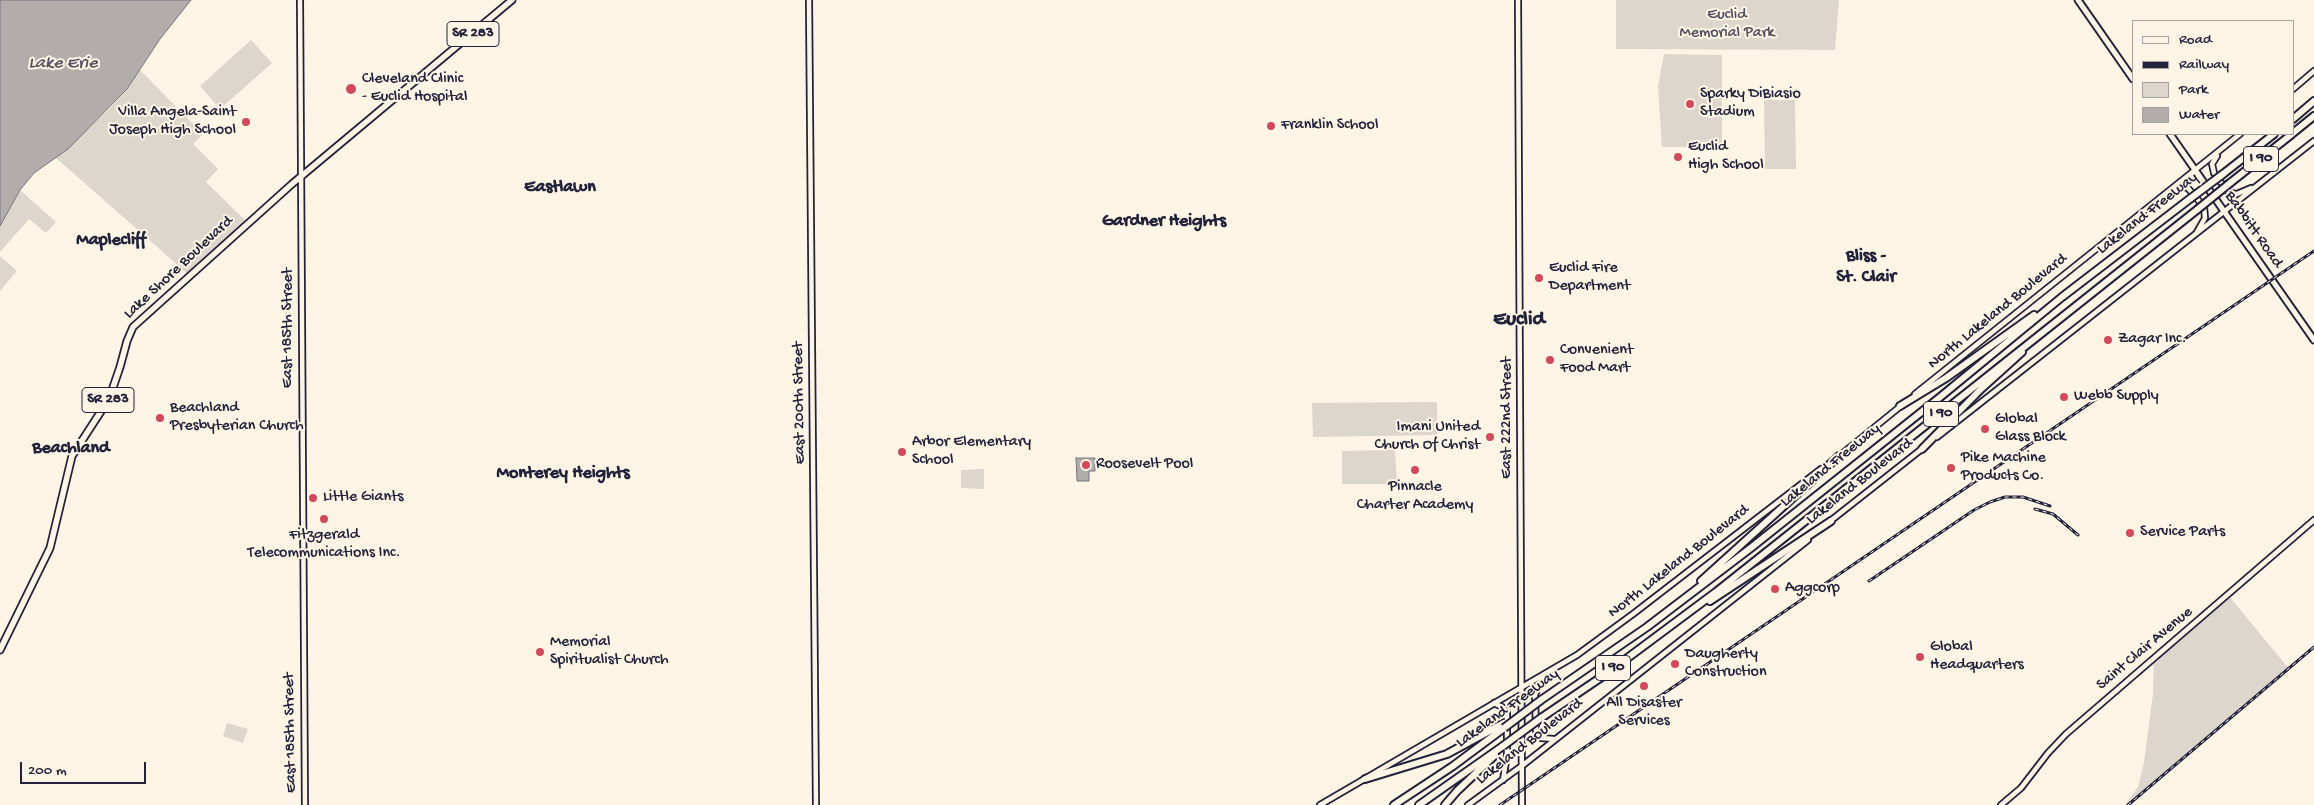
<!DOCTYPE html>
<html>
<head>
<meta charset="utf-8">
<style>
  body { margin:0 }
  #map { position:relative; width:2314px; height:805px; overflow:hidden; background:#fcf5e5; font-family:"Gochi Hand",sans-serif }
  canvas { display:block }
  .legend { position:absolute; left:2132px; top:20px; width:162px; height:115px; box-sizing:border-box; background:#fcf5e5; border:1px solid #a5a1a1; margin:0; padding:6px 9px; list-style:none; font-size:15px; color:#22223b }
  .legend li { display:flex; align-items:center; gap:10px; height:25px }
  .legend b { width:25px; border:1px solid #a5a1a1 }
  .scale { position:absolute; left:20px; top:762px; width:126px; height:22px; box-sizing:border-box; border:2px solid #22223b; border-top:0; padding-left:6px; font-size:15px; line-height:18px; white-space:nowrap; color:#22223b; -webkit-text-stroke:4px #fcf5e5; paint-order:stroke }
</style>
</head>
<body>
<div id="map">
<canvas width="2314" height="805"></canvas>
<ul class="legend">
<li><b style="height:6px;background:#fcf5e5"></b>Road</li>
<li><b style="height:6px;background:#22223b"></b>Railway</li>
<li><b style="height:14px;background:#dcd6cc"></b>Park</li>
<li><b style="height:14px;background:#b2adab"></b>Water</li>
</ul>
<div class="scale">200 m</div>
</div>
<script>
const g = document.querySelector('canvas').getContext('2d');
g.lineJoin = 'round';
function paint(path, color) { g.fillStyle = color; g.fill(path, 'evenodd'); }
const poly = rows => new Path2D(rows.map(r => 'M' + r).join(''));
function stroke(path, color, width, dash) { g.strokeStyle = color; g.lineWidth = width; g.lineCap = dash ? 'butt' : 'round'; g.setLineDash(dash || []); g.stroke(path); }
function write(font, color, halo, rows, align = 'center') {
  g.font = font + ' "Gochi Hand",sans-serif'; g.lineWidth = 4; g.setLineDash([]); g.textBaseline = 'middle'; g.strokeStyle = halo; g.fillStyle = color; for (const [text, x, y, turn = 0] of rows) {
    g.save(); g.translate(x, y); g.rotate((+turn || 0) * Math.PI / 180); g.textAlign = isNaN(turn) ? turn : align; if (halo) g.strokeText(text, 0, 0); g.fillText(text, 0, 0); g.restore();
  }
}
paint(poly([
  [1616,0,1839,0,1835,50,1616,49],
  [251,40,272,63,220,109,200,86],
  [1664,54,1722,55,1722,147,1662,147,1658,86],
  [139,69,203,134,193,144,218,169,206,182,248,223,189,275,56,158,110,108,127,89],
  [1764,100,1795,100,1796,169,1765,169],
  [20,190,56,222,46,233,29,219,0,252,0,226],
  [0,256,17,271,0,291],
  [1437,402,1437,435,1313,437,1312,403],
  [1395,450,1397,484,1342,484,1342,451],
  [984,469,984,489,961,488,961,470],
  [2228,595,2290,670,2131,805,2125,805,2138,787,2144,762,2153,694,2154,658],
  [227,723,248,729,243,743,223,736]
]), '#dcd6cc');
const water = poly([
  [0,0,191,0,160,39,127,89,68,149,34,173,20,190,0,226,0,0],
  [1076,458,1095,458,1095,471,1089,471,1089,481,1077,481,1076,458]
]);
paint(water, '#b2adab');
stroke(water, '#78757e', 1);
const tertiary = poly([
  [300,0,305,805],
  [809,0,816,805],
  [1518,0,1522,805],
  [2293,89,2314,71],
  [2217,156,2212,164,2214,173,2229,193,2237,194,2251,188],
  [2174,189,2187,187,2204,207,2205,218,2197,232],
  [1915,394,2240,134],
  [1937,437,2314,141],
  [1838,457,1902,405],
  [1829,522,1923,448],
  [1543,675,1535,695,1536,731,1541,738,1554,739],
  [1494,703,1504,708,1507,713,1507,755,1503,780],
  [1320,805,1577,655,1633,614,1821,469],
  [1468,805,1523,765,1808,540],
  [2001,805,2021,788,2048,753,2066,734,2314,520]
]);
const secondary = poly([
  [2078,0,2133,79],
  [2170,134,2314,340]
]);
const primary = poly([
  [0,650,50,548,72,456,109,399,120,367,127,341,133,327,292,184,512,0]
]);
const motorway = poly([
  [2293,119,2314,101],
  [2293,133,2314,116],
  [2223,174,2274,134],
  [2230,183,2292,134],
  [1900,406,1946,378,2034,315],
  [1922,449,1981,389,2022,352],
  [1701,581,1839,456],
  [1710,601,1831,521],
  [1541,700,1647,627,1752,547,1939,398,2062,297,2191,198],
  [1541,718,1606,674,1716,592,2198,209],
  [1365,779,1447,754,1504,723],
  [1394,805,1453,766,1504,728],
  [1419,805,1503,746],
  [1445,805,1457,791,1495,755]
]);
stroke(tertiary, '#22223b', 8);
stroke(secondary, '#22223b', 9);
stroke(primary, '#22223b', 9);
stroke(motorway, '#22223b', 10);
stroke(tertiary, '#fcf5e5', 4.5);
stroke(secondary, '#fcf5e5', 5);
stroke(primary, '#fcf5e5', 5.5);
stroke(motorway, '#fcf5e5', 6);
const rail = poly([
  [2035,509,2053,514,2078,535],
  [1869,581,1974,510,1990,502,2005,497,2023,497,2050,506],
  [1500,805,2314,251],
  [2128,805,2314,647]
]);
stroke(rail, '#22223b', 3);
stroke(rail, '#fcf5e5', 1, [4]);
const motorwayBridge = poly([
  [2191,198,2223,174],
  [2198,209,2230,183],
  [1504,728,1541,700],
  [1503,746,1541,718]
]);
stroke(motorwayBridge, '#22223b', 10, []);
stroke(motorwayBridge, '#fcf5e5', 6);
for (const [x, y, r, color] of [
  [351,89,6,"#d1495b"],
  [1690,104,5,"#d1495b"],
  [246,122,5,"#d1495b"],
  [1271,126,5,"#d1495b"],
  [1678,157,5,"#d1495b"],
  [1539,278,5,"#d1495b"],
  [2108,340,5,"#d1495b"],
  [1550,360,5,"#d1495b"],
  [2064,397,5,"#d1495b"],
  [160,418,5,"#d1495b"],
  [1985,429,5,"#d1495b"],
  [1490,437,5,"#d1495b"],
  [902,452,5,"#d1495b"],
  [1086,465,5,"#d1495b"],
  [1951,468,5,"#d1495b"],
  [1415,470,5,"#d1495b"],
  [313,498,5,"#d1495b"],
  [324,519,5,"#d1495b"],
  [2130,533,5,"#d1495b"],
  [1775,589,5,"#d1495b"],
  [540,652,5,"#d1495b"],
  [1920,657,5,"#d1495b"],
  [1675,664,5,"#d1495b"],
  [1644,686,5,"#d1495b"]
]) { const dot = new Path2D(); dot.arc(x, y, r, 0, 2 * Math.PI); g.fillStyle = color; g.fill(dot); stroke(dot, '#fcf5e5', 2); }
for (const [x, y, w] of [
  [473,34,52],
  [2261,159,35],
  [108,400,52],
  [1941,414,35],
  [1613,668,35]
]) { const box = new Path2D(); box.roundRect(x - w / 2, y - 12.5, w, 25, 4); g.fillStyle = '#fcf5e5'; g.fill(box); stroke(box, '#22223b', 1); }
write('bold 15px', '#22223b', null, [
  ["SR 283",473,34],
  ["I 90",2261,159],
  ["SR 283",108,400],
  ["I 90",1941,414],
  ["I 90",1613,668]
]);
write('16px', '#504f5f', '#fcf5e5', [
  ["Euclid",1727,16],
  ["Memorial Park",1727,34]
]);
write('16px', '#22223b', '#fcf5e5', [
  ["Cleveland Clinic",362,80],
  ["- Euclid Hospital",362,98],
  ["Sparky DiBiasio",1700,95],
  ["Stadium",1700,113],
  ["Villa Angela-Saint",236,113,"right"],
  ["Joseph High School",236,131,"right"],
  ["Franklin School",1281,126],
  ["Euclid",1688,148],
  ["High School",1688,166],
  ["Euclid Fire",1549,269],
  ["Department",1549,287],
  ["Zagar Inc.",2118,340],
  ["Convenient",1560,351],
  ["Food Mart",1560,369],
  ["Webb Supply",2074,397],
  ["Beachland",170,409],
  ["Presbyterian Church",170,427],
  ["Global",1995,420],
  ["Glass Block",1995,438],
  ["Imani United",1480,428,"right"],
  ["Church Of Christ",1480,446,"right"],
  ["Arbor Elementary",912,443],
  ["School",912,461],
  ["Pike Machine",1961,459],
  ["Products Co.",1961,477],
  ["Roosevelt Pool",1096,465],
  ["Pinnacle",1415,488,"center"],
  ["Charter Academy",1415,506,"center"],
  ["Little Giants",323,498],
  ["Service Parts",2140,533],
  ["Fitzgerald",324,536,"center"],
  ["Telecommunications Inc.",324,554,"center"],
  ["Aggcorp",1785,589],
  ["Memorial",550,643],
  ["Spiritualist Church",550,661],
  ["Global",1930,648],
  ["Headquarters",1930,666],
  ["Daugherty",1685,655],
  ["Construction",1685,673],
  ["All Disaster",1644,704,"center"],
  ["Services",1644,722,"center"]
], 'left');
write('16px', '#22223b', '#fcf5e5', [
  ["Lakeland Freeway",2148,214,-38],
  ["Babbitt Road",2253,230,55],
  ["Lake Shore Boulevard",179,268,-43],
  ["North Lakeland Boulevard",1998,312,-39],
  ["East 185th Street",289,328,-90],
  ["East 200th Street",800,403,-91],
  ["East 222nd Street",1508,418,-90],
  ["Lakeland Freeway",1831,466,-39],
  ["Lakeland Boulevard",1860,482,-38],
  ["North Lakeland Boulevard",1679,562,-38],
  ["Saint Clair Avenue",2145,649,-40],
  ["Lakeland Freeway",1508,709,-36],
  ["East 185th Street",291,733,-91],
  ["Lakeland Boulevard",1530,742,-38]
]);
write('italic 18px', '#545362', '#fcf5e5', [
  ["Lake Erie",63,64]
]);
write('bold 18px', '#22223b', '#fcf5e5', [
  ["Eastlawn",560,188],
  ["Gardner Heights",1164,222],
  ["Maplecliff",111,241],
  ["Bliss -",1866,257],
  ["St. Clair",1866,278],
  ["Beachland",71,449],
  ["Monterey Heights",563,474]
]);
write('bold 21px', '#22223b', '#fcf5e5', [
  ["Euclid",1519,321]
]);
</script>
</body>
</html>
